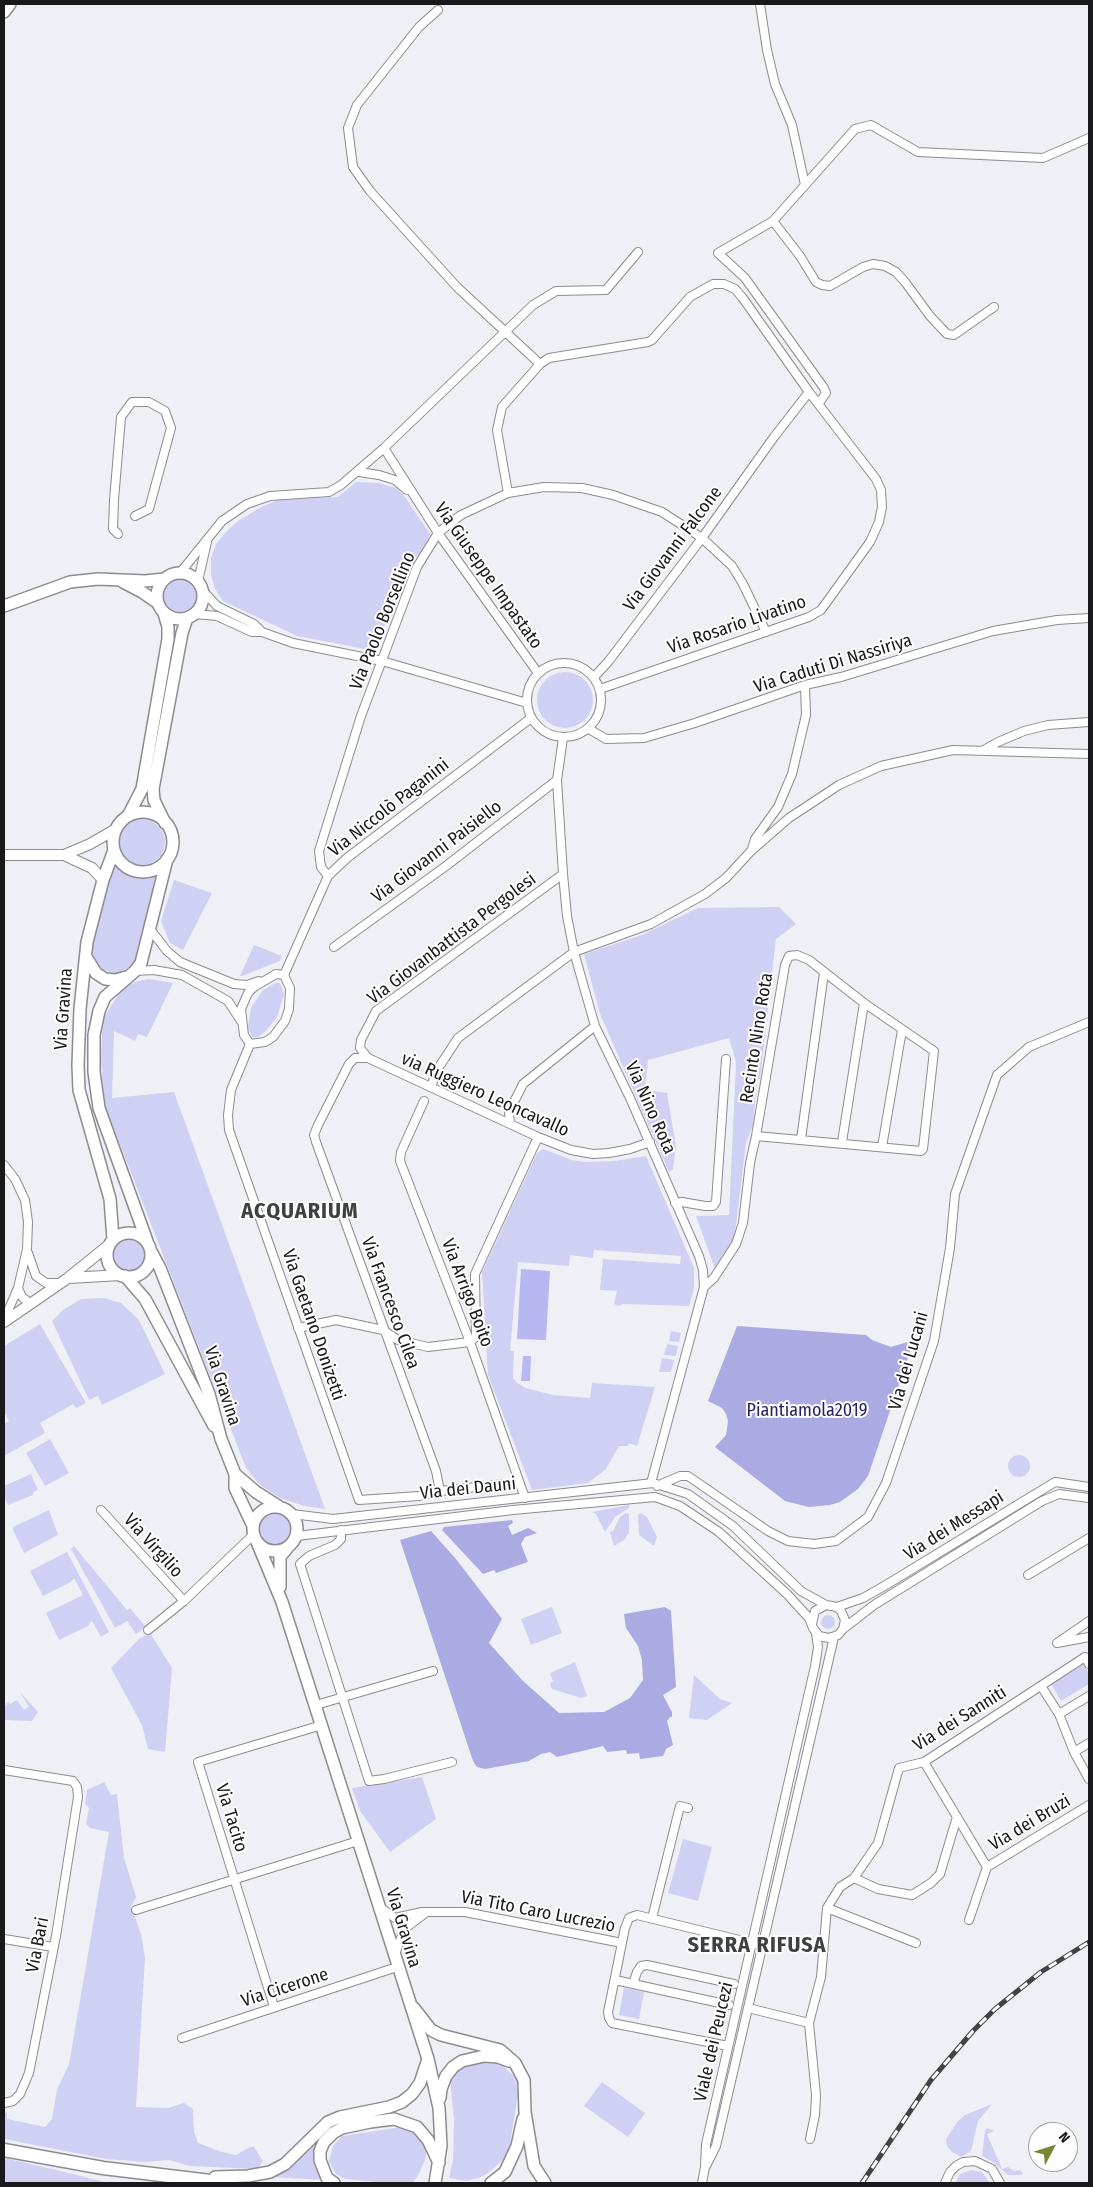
<!DOCTYPE html>
<html>
<head>
<meta charset="utf-8">
<style>
  body { margin:0 }
  #map { position:relative; width:1093px; height:2187px; overflow:hidden; background:#eff0f5; font-family:"Fira Sans Condensed",sans-serif }
  canvas { display:block }
  .frame { position:absolute; inset:0; border:5px solid #19191b; pointer-events:none }
  .north { position:absolute; left:1028px; top:2122px; width:50px; height:50px; box-sizing:border-box; background:#fdfdfe; border:1px solid #a2a2a3; border-radius:50%; rotate:50deg; font-size:14px; font-weight:700; line-height:20px; text-align:center; color:#19191b }
  .north::after { content:''; display:block; margin:auto; width:18px; height:22px; background:#788634; clip-path:polygon(50% 0,100% 100%,50% 72%,0 100%) }
</style>
</head>
<body>
<div id="map">
<canvas width="1093" height="2187"></canvas>
<div class="frame"></div>
<div class="north">N</div>
</div>
<script>
const g = document.querySelector('canvas').getContext('2d');
g.lineJoin = 'round';
function paint(path, color) { g.fillStyle = color; g.fill(path, 'evenodd'); }
const poly = rows => new Path2D(rows.map(r => 'M' + r).join(''));
function stroke(path, color, width, dash) { g.strokeStyle = color; g.lineWidth = width; g.lineCap = dash ? 'butt' : 'round'; g.setLineDash(dash || []); g.stroke(path); }
function write(font, color, halo, rows, align = 'center') {
  g.font = font + ' "Fira Sans Condensed",sans-serif'; g.lineWidth = 4; g.setLineDash([]); g.textBaseline = 'middle'; g.strokeStyle = halo; g.fillStyle = color; for (const [text, x, y, turn = 0] of rows) {
    g.save(); g.translate(x, y); g.rotate((+turn || 0) * Math.PI / 180); g.textAlign = isNaN(turn) ? turn : align; if (halo) g.strokeText(text, 0, 0); g.fillText(text, 0, 0); g.restore();
  }
}
paint(poly([
  [356,482,378,483,397,488,405,497,430,534,423,549,413,560,396,595,375,651,297,636,223,601,215,589,211,575,211,558,216,544,226,532,238,521,263,506,278,500,292,499,338,497],
  '162 596a18 18 0 1 1 36 0a18 18 0 1 1-36 0Z',
  '537 700a28 28 0 1 1 56 0a28 28 0 1 1-56 0Z',
  '119 842a23 23 0 1 1 46 0a23 23 0 1 1-46 0Z',
  [115,862,127,873,136,876,160,872,136,962,130,967,116,974,99,968,92,958,92,945],
  [174,880,212,893,183,950,170,943,161,921],
  [779,907,796,924,776,939,760,1079,757,1080,753,1126,746,1142,736,1225,733,1240,715,1269,696,1216,729,1215,736,1062,729,1038,648,1060,645,1090,667,1093,676,1146,673,1169,669,1172,600,1014,584,954,642,935,698,908],
  [254,945,282,956,280,961,242,976,240,976],
  [149,979,173,983,147,1037,138,1034,135,1041,114,1031,112,1098,174,1092,325,1509,304,1506,280,1498,259,1484,246,1468,107,1111,103,1091,101,1058,102,1032,105,1016,123,987,138,981],
  [275,983,280,983,284,994,277,1017,266,1031,258,1037,252,1037,248,1027,251,1008,262,991],
  [543,1149,572,1160,585,1162,614,1161,646,1156,694,1268,694,1289,689,1306,623,1304,619,1306,614,1304,617,1291,600,1290,603,1259,680,1264,681,1256,594,1250,593,1258,570,1255,569,1266,518,1262,510,1351,514,1351,513,1378,517,1383,526,1388,553,1395,590,1398,592,1383,655,1387,637,1446,629,1443,628,1446,619,1446,606,1469,588,1483,532,1490,488,1375,482,1272,537,1153],
  '113 1255a16 16 0 1 1 32 0a16 16 0 1 1-32 0Z',
  [104,1298,121,1303,139,1320,165,1374,102,1405,98,1396,89,1400,52,1321,63,1310,81,1299],
  [40,1324,86,1403,76,1408,73,1404,40,1423,45,1433,4,1456,4,1424,9,1421,4,1412,4,1346],
  [671,1331,681,1333,679,1342,669,1341],
  [667,1344,678,1346,676,1356,664,1355],
  [662,1358,674,1360,671,1372,659,1372],
  [50,1439,69,1473,45,1486,26,1453],
  '1008 1466a11 11 0 1 1 22 0a11 11 0 1 1-22 0Z',
  [31,1474,38,1490,33,1492,33,1495,8,1505,4,1496,4,1486],
  [629,1505,629,1508,615,1517,605,1532,596,1514,592,1512],
  [49,1510,58,1535,24,1553,13,1530,13,1527],
  '257 1529a18 18 0 1 1 36 0a18 18 0 1 1-36 0Z',
  [626,1513,629,1514,629,1533,624,1540,614,1546,610,1532,613,1531,620,1517],
  [641,1513,647,1517,657,1537,654,1546,639,1535,638,1515],
  [74,1546,127,1610,130,1608,146,1627,136,1634,127,1621,115,1628,71,1549],
  [67,1552,109,1632,101,1637,92,1621,88,1626,59,1640,46,1613,83,1595,74,1578,71,1582,43,1596,30,1571],
  [552,1607,562,1633,531,1645,521,1619],
  '821 1622a7 7 0 1 1 14 0a7 7 0 1 1-14 0Z',
  [150,1633,172,1668,165,1752,148,1749,142,1725,111,1668,139,1639],
  [575,1662,587,1696,581,1698,552,1689,550,1683,553,1681,550,1673],
  [1084,1664,1089,1674,1089,1684,1061,1701,1051,1684],
  [694,1675,720,1699,732,1703,707,1720,689,1718],
  [20,1692,38,1712,32,1721,4,1720,4,1706,9,1702,10,1704,17,1700,24,1710,29,1707],
  [422,1777,436,1819,390,1852,360,1811,352,1788],
  [104,1782,111,1795,117,1794,124,1858,136,1897,131,1906,141,1934,145,1958,136,2107,168,2108,184,2103,193,2109,194,2132,198,2143,222,2152,236,2155,250,2147,254,2147,263,2161,257,2169,190,2166,169,2160,145,2162,106,2159,4,2139,4,2113,7,2112,7,2119,45,2127,52,2119,57,2090,69,2064,109,1832,90,1828,86,1824,89,1808,85,1804,87,1790],
  [683,1839,712,1847,698,1901,668,1893],
  [624,1988,644,1992,639,2019,619,2015],
  [476,2063,501,2064,516,2078,519,2088,510,2144,503,2160,488,2173,479,2178,466,2181,449,2178,453,2160,454,2120,450,2079,455,2071],
  [602,2082,645,2113,628,2137,584,2106],
  [992,2104,978,2121,971,2151,962,2157,952,2152,947,2146,946,2139,958,2121,965,2115],
  [402,2127,414,2132,425,2140,427,2149,425,2160,418,2176,412,2183,387,2183,345,2179,336,2174,329,2161,333,2146,342,2136],
  [988,2128,994,2131,987,2134,1002,2169,1008,2167,1014,2171,1021,2170,1023,2175,1008,2175,993,2162,982,2156,985,2130],
  [320,2135,323,2136,322,2180,272,2177],
  [4,2158,57,2170,108,2183,4,2183],
  [971,2170,982,2172,990,2183,955,2183,960,2174]
]), '#d0d0f4');
paint(poly([
  [737,1326,866,1335,872,1340,891,1347,914,1340,868,1476,858,1489,840,1502,830,1505,809,1507,785,1501,715,1447,726,1435,728,1421,726,1414,722,1408,708,1401],
  [512,1520,513,1523,508,1526,512,1535,528,1528,537,1533,525,1537,521,1544,528,1562,496,1573,494,1570,483,1574,442,1530,444,1527],
  [431,1531,456,1559,502,1619,489,1643,522,1680,559,1713,604,1712,630,1698,643,1680,642,1660,638,1646,626,1628,624,1614,665,1607,671,1611,676,1687,663,1695,672,1712,672,1717,670,1717,667,1721,673,1745,666,1749,663,1756,640,1759,639,1753,627,1754,626,1750,607,1752,603,1746,557,1757,550,1752,541,1754,529,1761,485,1769,477,1767,473,1761,400,1540]
]), '#abaae3');
paint(poly([
  [521,1269,550,1271,546,1340,517,1339],
  [523,1356,531,1356,530,1381,521,1381]
]), '#b8b7f1');
const minor = poly([
  [760,4,767,50,775,84,792,125,805,185],
  [438,10,419,27,357,105,348,128,353,167,370,191,457,287,540,364],
  [773,221,800,256,816,282,822,285,830,286,863,267,873,264,885,266,896,272,905,282,930,316,947,334,954,335,994,307],
  [819,403,826,393,824,388,745,278,718,253,773,221,855,129,871,125,918,152,1043,158,1089,138],
  [384,448,438,533,538,673],
  [359,472,379,475,395,480,407,490],
  [508,493,497,430,502,407,540,364,549,358,648,342,652,340,690,297,713,284,724,284,735,289,742,297,809,392,876,479,881,490,882,507,879,522,870,542,821,610,809,617,600,689],
  [118,534,113,529,114,500,121,417,132,402,149,402,165,411,171,428,149,509,135,516],
  [180,573,222,521,247,504,270,496,329,492,341,485,384,448,533,305,556,291,606,290,638,252],
  [198,581,207,542],
  [203,591,217,606,254,624,262,632],
  [195,614,217,616,252,632,262,632,293,643,382,661,527,703],
  '527 700a37 37 0 1 1 74 0a37 37 0 1 1-74 0Z',
  [594,677,608,662,702,538,774,437,809,392],
  [589,729,606,739,644,738,695,723,805,685,841,677,993,631,1057,620,1089,618],
  [563,738,557,780,563,874,567,916,574,952,595,1026,630,1098,699,1256,703,1270,704,1287,651,1483],
  [982,751,998,742,1024,731,1048,725,1089,722],
  [752,849,755,839,778,807,792,774,806,715,805,685],
  [328,876,321,867,319,851,361,716,417,567,438,533,461,515,508,493,544,487,582,488,613,495,662,512,702,538,732,566,743,584,766,632],
  [150,929,167,951,180,962,234,984,247,985,259,981],
  [334,947,446,866,557,780],
  [135,971,154,970,182,975,228,1001,241,1021],
  [276,974,284,975,290,988,289,1009,285,1021,273,1037,265,1042,250,1044,244,1035,241,1009,248,993,254,987,276,974],
  [284,975,328,876,347,858,531,718],
  [250,1044,231,1090,228,1115,229,1130,359,1500,419,1496,440,1491,505,1484],
  [368,1058,360,1048,361,1040,376,1011,563,874],
  [431,1087,437,1070,458,1038,574,952,651,924,705,894,726,878,751,851,789,818,839,785,881,766,953,750,1089,754],
  [424,1101,401,1152,400,1161,470,1342,525,1498],
  [510,1124,509,1112,523,1084,595,1026],
  [801,1139,824,973],
  [842,1142,864,1003],
  [882,1147,902,1030],
  [4,1165,15,1179,25,1200,28,1222,27,1249,18,1288,22,1297,31,1304],
  [675,1203,682,1202,705,1206,713,1206,716,1202,726,1059],
  [28,1253,36,1276,46,1283,60,1283],
  [704,1287,714,1278,736,1244,743,1223,750,1163,756,1136,785,965,789,956,797,955,809,960,864,1003,934,1051,923,1149,921,1151,756,1136],
  [4,1320,18,1288],
  [298,1328,336,1320,383,1330,398,1340,428,1347,470,1342,476,1337,475,1274,538,1137],
  [657,1486,680,1476,688,1476,768,1531,788,1541,814,1544,836,1541,868,1517,886,1483,934,1341,950,1248,955,1194,997,1075,1029,1047,1089,1022],
  [440,1491,436,1471,316,1142,314,1135,318,1125,349,1064,355,1058,368,1058,538,1137,571,1150,593,1154,609,1153,630,1149,650,1142],
  [101,1510,184,1601],
  [292,1514,333,1519,653,1483,688,1494,733,1526,801,1591,826,1605],
  [341,1530,341,1539,335,1545,309,1556,300,1564,369,1781,384,1779,452,1762],
  [297,1536,513,1510,655,1497,680,1506,719,1532,787,1594,809,1618,813,1628,819,1636,829,1638,838,1635,843,1629,845,1620,841,1611,837,1607,826,1605,815,1611,812,1624],
  [1028,1575,1089,1538],
  [837,1607,863,1598,886,1585,1055,1482,1089,1487],
  [1089,1621,1057,1643,1089,1637],
  [843,1629,874,1605,1042,1501,1059,1494,1089,1498],
  [148,1630,184,1601,254,1534],
  [1041,1686,1059,1714,1074,1752,1089,1743],
  [316,1705,433,1671],
  [1059,1714,1089,1696],
  [1074,1752,1089,1779],
  [924,1762,987,1867,969,1920],
  [4,1770,73,1781,77,1787,78,1797,56,1936,29,2073,20,2094,13,2101,4,2103],
  [987,1867,1089,1805],
  [854,1878,878,1889,912,1895,931,1883,940,1874,957,1817],
  [381,1908,395,1918,422,1912,465,1912,622,1943],
  [827,1908,916,1943],
  [136,1910,358,1841],
  [652,1918,680,1806,688,1808],
  [4,1939,53,1947],
  [395,1954,401,1938,407,1927,424,1914],
  [615,1980,729,2005],
  [633,1984,637,1972,641,1966,647,1965,734,1984],
  [274,2007,198,1762,322,1725],
  [748,2008,809,2023],
  [182,2038,397,1967],
  [728,2046,612,2023,609,2018,608,2012,625,1928,629,1918,637,1915,756,1944],
  [810,2139,815,2115,816,2095,809,2023,821,1977,827,1908,840,1887,854,1878,878,1843,899,1768,924,1762,1085,1657,1089,1664],
  [706,2166,716,2146,834,1637],
  [702,2183,705,2167,706,2144,815,1666,818,1647,816,1633],
  [945,2183,950,2172,956,2166,963,2162,975,2161,992,2169,1000,2183]
]);
const tertiary = poly([
  [4,855,64,855,90,844,116,829],
  [64,855,92,868,103,880],
  [69,1278,121,1275],
  [4,1322,68,1278,109,1245]
]);
const secondary = poly([
  [4,12,10,4],
  '157 596a23 23 0 1 1 46 0a23 23 0 1 1-46 0Z',
  [123,582,142,592,158,603],
  [4,606,70,582,98,579,145,581,164,579],
  '113 842a30 30 0 1 1 60 0a30 30 0 1 1-60 0Z',
  [128,816,142,789,168,639,168,627,164,613],
  [165,823,154,800,153,789,182,633,187,618],
  [86,957,96,973,105,979,116,980,126,977],
  '107 1255a22 22 0 1 1 44 0a22 22 0 1 1-44 0Z',
  [113,1239,110,1199,79,1090,78,1065,80,1009,87,942,103,880,114,850],
  [147,1241,99,1108,94,1072,94,1035,99,1011,105,997,135,971,141,963,167,859],
  [152,1253,160,1268,209,1394,221,1439,235,1474,235,1488,253,1526],
  [125,1276,145,1299,214,1426],
  [235,1474,256,1492,278,1506],
  '253 1529a22 22 0 1 1 44 0a22 22 0 1 1-44 0Z',
  [257,1542,282,1602,428,2059,439,2108,441,2146,435,2183],
  [280,1587,280,1557,288,1547],
  [414,2008,431,2030,441,2035,500,2050,515,2063,524,2080,525,2112,534,2166,545,2183],
  [440,2098,441,2089,446,2076,453,2067,462,2061,484,2056,498,2057,509,2061],
  [215,2177,248,2176,270,2172,285,2164,328,2122,340,2117,389,2107,402,2102,412,2094,420,2083,428,2059],
  [334,2183,327,2178,320,2160,320,2151,324,2142,333,2133,342,2128,370,2122,394,2119,417,2127,428,2140,439,2163],
  [491,2183,505,2172,517,2146,523,2119]
]);
const trunk = poly([
  [4,2150,103,2168,227,2183]
]);
stroke(minor, '#8b8b90', 10);
stroke(tertiary, '#8b8b90', 12);
stroke(secondary, '#8b8b90', 14);
stroke(trunk, '#8b8b90', 15);
stroke(minor, '#fff', 8);
stroke(tertiary, '#fff', 10);
stroke(secondary, '#fff', 11);
stroke(trunk, '#fff', 12);
const rail = poly([
  [862,2183,931,2080,973,2031,995,2009,1041,1972,1089,1942]
]);
stroke(rail, '#424345', 5);
stroke(rail, '#fdfdfe', 3, [9]);
write('18px', '#19191b', '#fdfdfe', [
  ["Via Giovanni Falcone",673,549,-53],
  ["Via Giuseppe Impastato",488,576,55],
  ["Via Paolo Borsellino",383,621,-68],
  ["Via Rosario Livatino",737,625,-19],
  ["Via Caduti Di Nassiriya",833,664,-17],
  ["Via Niccolò Paganini",389,808,-38],
  ["Via Giovanni Paisiello",437,852,-37],
  ["Via Giovanbattista Pergolesi",452,939,-37],
  ["Via Gravina",64,1009,-86],
  ["Recinto Nino Rota",757,1038,-81],
  ["via Ruggiero Leoncavallo",485,1095,24],
  ["Via Nino Rota",650,1108,66],
  ["Via Arrigo Boito",467,1293,69],
  ["Via Francesco Cilea",390,1303,70],
  ["Via Gaetano Donizetti",313,1325,71],
  ["Via dei Lucani",909,1361,-74],
  ["Via Gravina",222,1386,72],
  ["Via dei Dauni",468,1489,-6],
  ["Via dei Messapi",954,1526,-32],
  ["Via Virgilio",153,1546,48],
  ["Via dei Sanniti",960,1719,-32],
  ["Via Tacito",231,1818,73],
  ["Via dei Bruzi",1030,1823,-31],
  ["Via Tito Caro Lucrezio",538,1912,11],
  ["Via Gravina",403,1928,73],
  ["Via Bari",38,1945,-79],
  ["Via Cicerone",285,1988,-18],
  ["Viale dei Peucezi",714,2042,-77]
]);
write('18px', '#291e5f', '#fdfdfe', [
  ["Piantiamola2019",807,1411]
]);
g.letterSpacing = '1px';
write('bold 22px', '#3f4044', '#fdfdfe', [
  ["ACQUARIUM",300,1212],
  ["SERRA RIFUSA",757,1946]
]);
g.letterSpacing = '0px';
</script>
</body>
</html>
